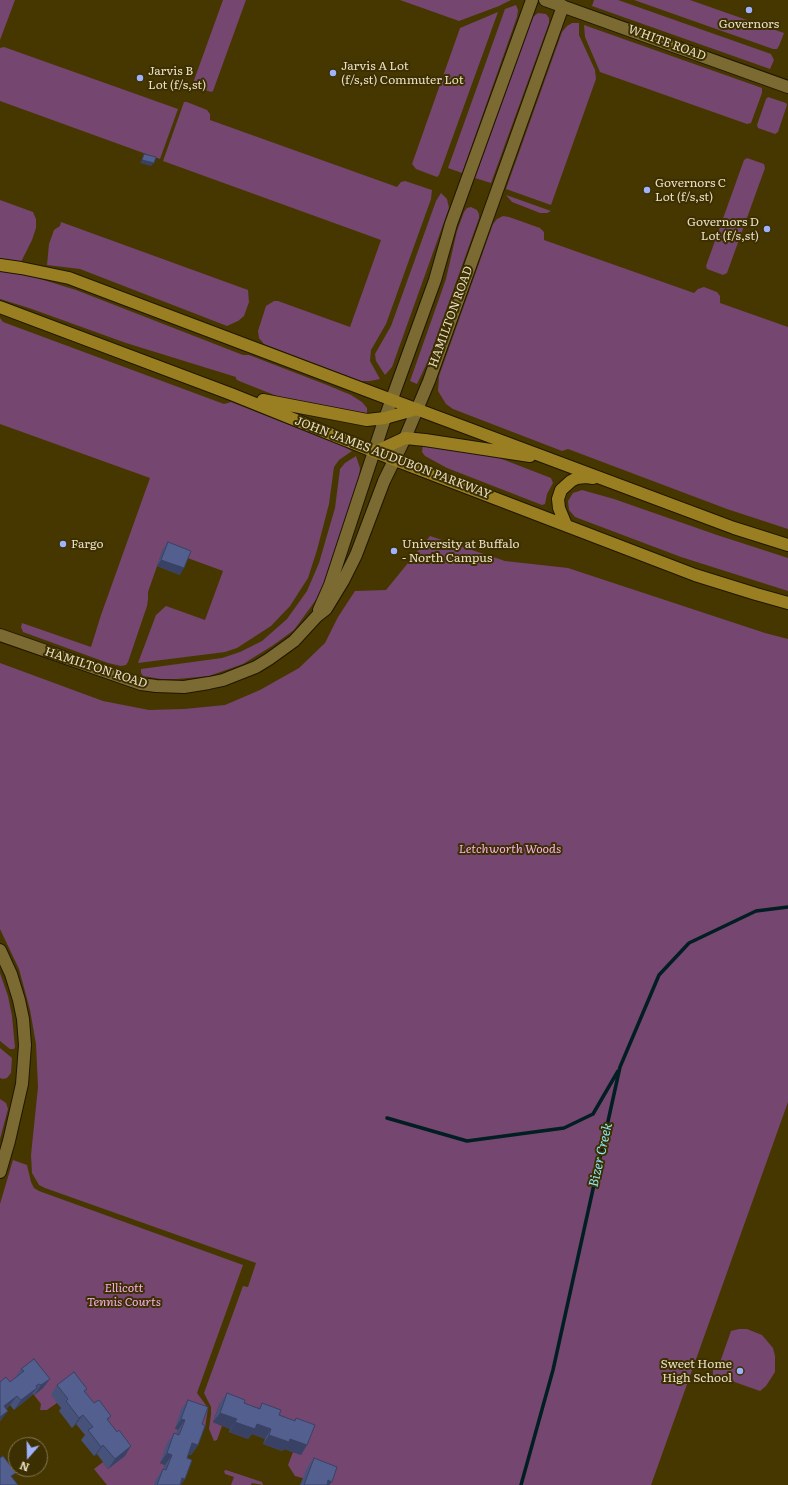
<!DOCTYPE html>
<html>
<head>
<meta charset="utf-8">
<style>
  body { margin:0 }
  #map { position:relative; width:788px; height:1485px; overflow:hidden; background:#3c2f01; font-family:Literata,serif }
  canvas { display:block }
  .north { position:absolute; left:8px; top:1437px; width:40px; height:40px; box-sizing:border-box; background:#3c2f01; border:1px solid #81754e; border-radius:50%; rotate:200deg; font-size:11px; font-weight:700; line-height:16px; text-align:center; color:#e8dec2 }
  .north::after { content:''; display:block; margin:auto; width:14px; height:18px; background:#9fb3fd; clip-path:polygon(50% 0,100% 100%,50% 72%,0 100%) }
</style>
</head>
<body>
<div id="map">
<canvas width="788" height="1485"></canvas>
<div class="north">N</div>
</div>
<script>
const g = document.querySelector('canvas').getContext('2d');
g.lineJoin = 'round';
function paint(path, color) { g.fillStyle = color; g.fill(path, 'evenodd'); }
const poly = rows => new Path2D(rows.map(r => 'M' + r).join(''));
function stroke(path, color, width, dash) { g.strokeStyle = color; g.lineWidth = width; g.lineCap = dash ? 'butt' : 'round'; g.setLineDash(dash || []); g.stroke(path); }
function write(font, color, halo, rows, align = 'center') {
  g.font = font + ' Literata,serif'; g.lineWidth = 4; g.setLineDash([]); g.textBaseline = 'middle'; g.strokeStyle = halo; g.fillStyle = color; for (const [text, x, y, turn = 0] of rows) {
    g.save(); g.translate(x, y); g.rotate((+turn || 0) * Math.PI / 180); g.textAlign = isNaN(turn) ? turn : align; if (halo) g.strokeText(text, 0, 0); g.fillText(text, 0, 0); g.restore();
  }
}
paint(poly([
  [0,0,788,0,788,1485,0,1485],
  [16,1445,40,1445,40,1469,16,1469]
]), '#463700');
paint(poly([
  [0,0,15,0,0,40],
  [223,0,246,0,213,91,211,92,194,86,193,83],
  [400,0,511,0,499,6,459,21],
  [594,0,618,0,771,54,774,60,770,69,592,6],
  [634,0,690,0,784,33,779,46,777,49,773,49],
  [516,5,518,10,517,17,462,173,448,168,505,9],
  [498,12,439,175,437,177,416,169,412,164,460,28],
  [538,13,546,14,549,18,549,23,491,183,475,178,533,17],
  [572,23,579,23,579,35,595,70,596,79,551,205,506,189,562,32,567,26],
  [584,25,762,88,762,93,751,123,747,124,600,72,585,37],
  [4,47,178,109,160,159,0,101,0,48],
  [768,97,786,103,787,105,778,132,775,134,758,128,757,125,766,99],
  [184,102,187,102,207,110,210,114,210,120,397,187,401,182,405,181,432,190,431,199,386,324,371,350,370,361,380,379,370,381,361,381,264,344,259,338,258,331,266,306,274,301,278,301,350,327,381,240,163,161],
  [747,158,764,164,765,168,727,273,723,275,707,269,706,266,744,160],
  [441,193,447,199,449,208,392,367,385,375,376,361,375,354,391,326,436,201],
  [506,195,551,211,547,213,540,213,512,202],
  [0,200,33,212,36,219,36,228,32,240,21,262,0,260],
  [471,207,477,210,479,214,479,218,428,361,417,384,410,381,446,279,457,231,464,212,467,208],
  [503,216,509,217,540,228,544,232,544,240,694,293,698,289,704,287,717,292,720,296,720,303,788,327,788,529,727,509,568,449,562,451,453,409,446,404,438,391,439,376,493,224,497,219],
  [61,222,248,290,249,302,244,316,238,321,227,326,80,269,47,265,49,244,54,230,60,226],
  [0,270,37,278,76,290,243,355,249,355,327,385,351,395,362,402,367,408,367,413,366,415,287,400,239,381,236,379,236,377,126,343,29,308,0,299],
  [0,318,3,322,224,404,231,402,345,447,352,451,339,460,334,467,329,504,317,550,308,578,290,606,271,626,237,648,225,652,138,663,156,615,166,606,205,620,223,571,163,549,148,592,148,599,147,606,128,662,126,665,121,666,108,663,23,632,21,627,22,623,91,647,101,615,150,478,0,424],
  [423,445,489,454,551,478,553,483,547,494,545,504,542,505,447,468,425,456,422,452],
  [356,456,360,468,359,478,331,567,318,597,294,630,272,646,243,664,209,676,177,679,161,679,143,676,141,673,141,669,222,658,240,652,262,641,287,619,307,591,319,563,335,508,340,469,345,463],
  [582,490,614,499,717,535,788,558,788,591,681,557,575,517,569,510,568,501,573,493],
  [430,536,505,561,568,568,765,633,788,639,788,1102,651,1485,327,1485,295,1476,288,1465,293,1452,301,1454,220,1403,213,1422,222,1426,217,1440,214,1441,209,1429,211,1414,211,1407,204,1393,243,1286,248,1287,256,1263,45,1188,39,1185,32,1173,31,1155,38,1087,36,1044,30,1010,19,969,0,929,0,663,103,701,149,710,184,709,225,705,260,690,299,668,325,643,338,617,355,591,386,590],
  [0,973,8,996,12,1016,15,1047,14,1049,10,1049,0,1041],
  [0,1048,12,1058,11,1073,7,1078,3,1079,0,1078],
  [0,1099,6,1103,8,1109,0,1139],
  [13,1160,27,1165,31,1182,34,1188,39,1191,243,1265,197,1393,208,1408,205,1428,198,1426,175,1428,178,1430,172,1445,160,1463,165,1465,159,1480,154,1485,107,1485,94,1469,103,1462,108,1469,124,1455,57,1403,47,1410,40,1410,41,1404,34,1395,43,1388,17,1381,0,1388,0,1204],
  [739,1329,747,1329,762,1335,773,1348,775,1356,775,1372,766,1386,760,1391,726,1379,718,1380,713,1376,713,1370,719,1365,731,1331],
  [226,1470,262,1482,263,1485,252,1483,251,1485,231,1485,234,1477,225,1474,224,1471]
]), '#75466f');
stroke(poly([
  [387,1118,467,1141,564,1128,593,1114,618,1071],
  [521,1485,553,1370,620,1067,659,975,689,943,756,911,788,907]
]), '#011e23', 3.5);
const minor = poly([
  [545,0,788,87],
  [319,610,330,585,385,418,435,280,451,224,532,0],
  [0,635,141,684,156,686,184,687,209,683,223,680,256,667,269,659,294,641,317,616,326,609,343,581,356,555,384,481,405,438,429,381,563,6],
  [0,950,11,974,19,1000,23,1019,25,1045,22,1084,9,1141,0,1172]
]);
const major = poly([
  [0,265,21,268,69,278,392,400,734,528,788,545],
  [0,307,231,394,395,460,695,575,756,594,788,603],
  [263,400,367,420,385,418,417,409],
  [375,452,405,438,425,440,530,456],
  [566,525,559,508,558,499,561,490,571,481,577,478,586,477,593,478]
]);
stroke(minor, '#201700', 14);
stroke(major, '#201700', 14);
stroke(minor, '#7b6a32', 12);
stroke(major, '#997f22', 12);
paint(poly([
  [168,542,180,575,157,566,163,549],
  [21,1369,50,1379,43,1388,34,1395,33,1394,30,1397,14,1410,10,1405,6,1409,1,1420,0,1421,0,1382,10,1382,15,1378],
  [57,1385,87,1389,85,1392,94,1403,111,1416,108,1421,125,1456,108,1469,97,1454,94,1456,81,1440,85,1435,76,1424,72,1428,59,1411,61,1408,51,1395],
  [227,1393,244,1403,259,1408,262,1403,279,1415,294,1421,296,1418,307,1445,301,1455,284,1449,282,1451,263,1444,265,1439,252,1434,248,1439,229,1432,230,1429,213,1422,220,1403],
  [188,1400,202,1424,198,1445,191,1455,189,1454,187,1458,181,1485,154,1485,156,1479,163,1469,165,1465,160,1463,167,1443,174,1433,176,1434,178,1430,175,1428,181,1410],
  [314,1458,332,1482,329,1485,300,1485,307,1468]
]), '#47527b');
paint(poly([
  [142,160,154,163,151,166,140,163],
  [161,560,184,568,180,575,157,566],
  [50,1379,43,1388,34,1395,41,1385],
  [39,1384,30,1397,14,1410,21,1400],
  [17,1396,10,1405,0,1414,4,1406],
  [8,1411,1,1420,0,1421,0,1417],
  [220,1413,237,1419,230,1429,213,1422],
  [83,1415,76,1424,72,1428,79,1418],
  [181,1419,185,1420,178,1430,175,1428],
  [235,1422,257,1424,271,1429,265,1439,252,1434,248,1439,229,1432],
  [269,1435,290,1439,307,1445,301,1455,284,1449,282,1451,263,1444],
  [192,1443,198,1445,191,1455,186,1453],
  [103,1445,97,1454,94,1456,101,1447],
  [131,1446,125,1456,108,1469,115,1459],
  [167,1453,172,1455,165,1465,160,1463],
  [182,1478,185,1479,181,1485,177,1485],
  [328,1480,332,1482,329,1485,325,1485]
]), '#394264');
const building = poly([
  [144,154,156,157,154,163,142,160,144,154],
  [168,542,191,551,184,568,161,560,168,542],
  [34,1359,50,1379,41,1385,39,1384,36,1386,37,1388,21,1400,17,1396,4,1406,8,1411,0,1417,0,1382,6,1377,10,1382,24,1371,21,1369,34,1359],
  [74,1372,87,1389,84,1391,94,1403,99,1400,111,1416,107,1419,117,1432,119,1430,131,1446,115,1459,103,1445,101,1447,88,1430,93,1427,83,1415,79,1418,66,1401,68,1399,57,1385,74,1372],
  [227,1393,245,1400,244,1403,260,1409,262,1403,281,1410,279,1415,295,1421,296,1418,315,1425,307,1445,290,1439,289,1442,269,1435,271,1429,257,1424,255,1429,235,1422,237,1419,220,1413,227,1393],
  [188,1400,208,1407,202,1424,205,1426,198,1445,192,1443,187,1458,192,1460,185,1479,182,1478,180,1485,157,1485,163,1469,166,1470,172,1455,167,1453,174,1433,179,1435,185,1420,181,1419,188,1400],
  [3,1456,16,1473,11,1476,18,1485,0,1485,0,1458,3,1456],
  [314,1458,337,1467,332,1482,328,1480,327,1485,304,1485,314,1458]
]);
paint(building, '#525f8f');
stroke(building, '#394264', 1);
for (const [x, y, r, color] of [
  [749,10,4,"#9fb3fd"],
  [333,73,4,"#9fb3fd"],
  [140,78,4,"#9fb3fd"],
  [647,190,4,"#9fb3fd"],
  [767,229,4,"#9fb3fd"],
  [63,544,4,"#9fb3fd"],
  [394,551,4,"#9fb3fd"],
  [740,1371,4,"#9fb3fd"]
]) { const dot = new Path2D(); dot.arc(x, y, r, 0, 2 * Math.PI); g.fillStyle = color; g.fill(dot); stroke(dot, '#3c2f01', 1.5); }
write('12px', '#e8dec2', '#3c2f01', [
  ["Governors",749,24,"center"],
  ["Jarvis A Lot",341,66],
  ["(f/s,st) Commuter Lot",341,80],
  ["Jarvis B",148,71],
  ["Lot (f/s,st)",148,85],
  ["Governors C",655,183],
  ["Lot (f/s,st)",655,197],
  ["Governors D",759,222,"right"],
  ["Lot (f/s,st)",759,236,"right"],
  ["Fargo",71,544],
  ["University at Buffalo",402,544],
  ["- North Campus",402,558],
  ["Sweet Home",732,1364,"right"],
  ["High School",732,1378,"right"]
], 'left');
write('12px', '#e8dec2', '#3c2f01', [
  ["WHITE ROAD",667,43,20],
  ["HAMILTON ROAD",451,317,-70],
  ["JOHN JAMES AUDUBON PARKWAY",393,458,21],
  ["HAMILTON ROAD",96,668,18]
]);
write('italic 12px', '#f9aeee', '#3c2f01', [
  ["Letchworth Woods",510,849],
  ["Ellicott",124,1288],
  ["Tennis Courts",124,1302]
]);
write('italic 13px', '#88eafd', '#3c2f01', [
  ["Bizer Creek",601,1155,-77]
]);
</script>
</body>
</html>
